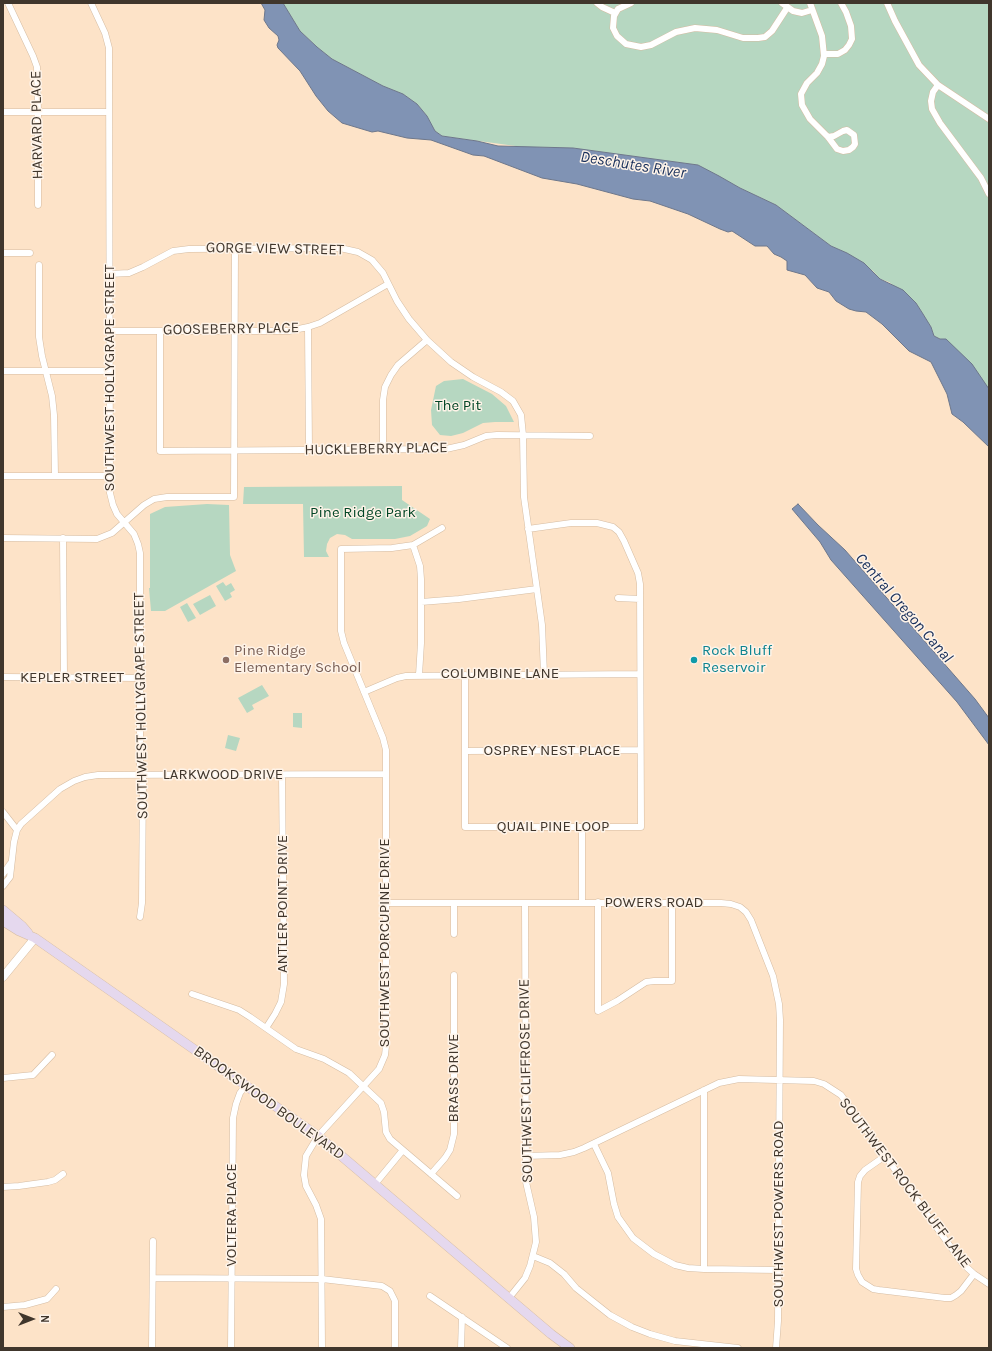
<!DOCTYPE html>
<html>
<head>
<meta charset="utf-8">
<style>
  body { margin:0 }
  #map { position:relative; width:992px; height:1351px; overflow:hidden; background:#fde3c8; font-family:Karla,sans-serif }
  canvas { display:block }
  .frame { position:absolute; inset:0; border:4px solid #40362c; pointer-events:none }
  .north { position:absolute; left:12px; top:1299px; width:40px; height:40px; -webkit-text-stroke:3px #fef3e8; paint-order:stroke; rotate:90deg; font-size:11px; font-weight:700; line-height:16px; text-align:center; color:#40362c }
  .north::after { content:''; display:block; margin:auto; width:14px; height:18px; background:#40362c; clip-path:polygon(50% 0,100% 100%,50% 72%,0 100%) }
</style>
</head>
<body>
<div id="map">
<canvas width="992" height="1351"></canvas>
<div class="frame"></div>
<div class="north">N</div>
</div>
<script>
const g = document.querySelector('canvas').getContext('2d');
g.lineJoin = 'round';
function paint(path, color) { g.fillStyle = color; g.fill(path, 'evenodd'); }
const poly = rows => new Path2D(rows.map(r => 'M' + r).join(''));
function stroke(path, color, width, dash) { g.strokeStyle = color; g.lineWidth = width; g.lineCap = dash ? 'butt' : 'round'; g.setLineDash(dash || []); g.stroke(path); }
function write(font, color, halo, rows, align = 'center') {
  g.font = font + ' Karla,sans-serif'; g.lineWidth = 3; g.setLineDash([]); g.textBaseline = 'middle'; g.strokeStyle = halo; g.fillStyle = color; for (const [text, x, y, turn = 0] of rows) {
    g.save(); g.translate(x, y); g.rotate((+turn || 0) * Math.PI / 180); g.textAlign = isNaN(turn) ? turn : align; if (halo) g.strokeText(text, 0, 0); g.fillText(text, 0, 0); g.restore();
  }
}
paint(poly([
  [283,3,989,3,989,389,946,339,940,339,934,336,931,327,916,303,889,282,880,279,873,271,847,253,831,246,776,205,740,188,698,165,573,148,523,147,442,136,435,131,427,116,417,104,403,94,383,86,332,59,317,47,300,31],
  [463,379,492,394,506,406,514,422,495,422,483,423,463,433,451,436,440,435,432,425,431,410,436,386,444,381],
  [402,486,402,500,430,519,427,526,410,536,395,539,352,539,345,535,337,534,330,538,327,544,326,551,329,557,304,557,303,504,243,504,244,487],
  [207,504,229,505,230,555,236,571,165,611,151,611,149,588,150,588,150,514,165,507],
  [223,582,226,586,231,583,235,590,230,593,232,597,225,601,216,586],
  [210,595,216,606,200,615,193,604],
  [187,603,196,618,188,622,180,607],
  [262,685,269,696,252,705,254,709,247,713,238,698],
  [293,713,302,713,302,728,293,727],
  [228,735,240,738,236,751,225,748]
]), '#b6d7c1');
const water = poly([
  [261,3,283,3,300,31,317,47,332,59,383,86,403,94,417,104,427,116,435,131,442,136,477,141,498,146,573,148,698,165,719,176,740,188,776,205,831,246,847,253,864,263,880,279,903,290,916,303,923,314,931,327,934,336,940,339,946,339,972,364,989,389,989,447,963,422,952,414,947,394,931,362,909,351,882,324,866,312,856,311,849,309,836,301,829,292,817,288,805,275,787,270,787,261,781,257,774,254,767,246,755,246,732,231,728,232,720,229,688,214,650,201,633,199,577,184,542,178,484,156,473,155,431,140,407,138,378,131,372,132,342,123,328,111,316,96,300,71,278,48,277,45,279,40,278,36,269,28,264,20,265,10,261,3],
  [798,504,818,525,845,550,975,699,989,718,989,745,957,702,831,560,820,542,792,509,798,504]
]);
paint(water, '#8093b4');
stroke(water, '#6d778b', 1);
const minor = poly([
  [8,3,33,56,37,67,38,112,38,205],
  [91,3,105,33,109,48,110,493,113,505,117,514,134,534,138,544,140,553,140,765,143,775,142,903,140,917],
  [597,3,602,7,615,13],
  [631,3,618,9,614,16,613,28,617,36,626,44,641,47,651,45,676,32,695,28,717,30,743,38,758,38,765,37,772,31,787,8],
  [782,3,793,11,802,13,812,10],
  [810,3,822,36,824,56,822,64,817,73,807,83,801,94,802,105,810,119,828,137,837,149,843,151,849,150,853,147,855,144,854,135,847,130,843,131,834,136,828,137],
  [887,3,895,21,919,65,938,85,989,119],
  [824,54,838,54,845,50,849,45,852,39,851,26,846,12,841,3],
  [938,85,933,92,931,101,932,109,940,123,981,178,989,194],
  [3,112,109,112],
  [3,253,30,253],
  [39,265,39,337,42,356,52,396,54,415,55,476],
  [109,274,129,273,143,267,173,251,189,249,340,248,358,252,372,260,383,273,397,301,409,319,427,340,451,362,473,377,501,392,513,401,521,415,523,435,524,497,542,625,544,674],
  [308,327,309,450],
  [110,331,289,331,308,327,320,323,388,284],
  [160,331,160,451,446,449,464,445,486,436,497,435,590,436],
  [3,371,109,371],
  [383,449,383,400,385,387,391,375,398,365,427,340],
  [3,476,109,476],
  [3,538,97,539,112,533,144,505,154,499,167,497,234,497,235,248],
  [63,538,64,678],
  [413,545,420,566,421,579,421,643,419,675],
  [618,598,640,599],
  [421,602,459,599,537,589],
  [465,675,465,827,641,827,640,584,638,573,624,541,619,532,613,527,597,523,571,523,528,529],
  [3,677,140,678],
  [364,692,397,678,406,676,640,674],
  [465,751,640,750],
  [3,812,17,830],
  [582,827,582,903],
  [3,874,10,864],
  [3,886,10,877,14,842,17,830,21,824,60,789,74,781,85,777,98,775,385,774],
  [598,902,598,1011,617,1001,646,982,654,981,672,981,672,902],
  [385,903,721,903,731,904,740,907,746,912,751,920,773,976,779,1004,780,1020,778,1321,776,1348],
  [454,903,454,934],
  [192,994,239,1010,250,1017,296,1049,324,1059,349,1073,381,1103,384,1112,386,1132,390,1139,457,1196],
  [266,1028,275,1014,281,1002,284,984,282,775],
  [3,1078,33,1075,52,1055],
  [594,1144,608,1173,614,1204,618,1217,633,1238,654,1254,675,1265,688,1268,704,1269,778,1270],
  [525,1156,560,1155,574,1152,584,1148,719,1083,739,1079,814,1081,824,1084,841,1095,963,1264,974,1274,989,1284],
  [885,1156,865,1170,860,1176,858,1182,856,1269,858,1275,862,1282,873,1289,879,1290,945,1298,951,1298,956,1295,961,1291,974,1274],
  [431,1174,445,1158,450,1150,454,1134,454,975],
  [375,1184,403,1150],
  [3,1187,19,1186,48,1182,55,1180,63,1174],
  [533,1256,550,1263,564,1274,576,1288,586,1296,610,1315,632,1327,650,1334,675,1341,738,1348],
  [704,1269,704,1090],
  [153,1278,322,1279,382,1286,390,1291,395,1301,395,1348],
  [430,1296,507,1348],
  [509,1298,525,1278,530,1266,536,1242,534,1217,526,1182,525,903],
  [3,1307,25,1305,47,1299,56,1289],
  [152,1348,153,1241],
  [231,1348,233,1118,236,1104,240,1093,246,1085],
  [322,1348,321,1219,316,1205,306,1186,304,1175,306,1156,318,1136,379,1069,385,1055,386,1046,386,750,383,738,344,643,341,631,341,549,392,548,413,545,442,528],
  [461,1348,462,1317]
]);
const tertiary = poly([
  [3,977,35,938]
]);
const secondary = poly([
  [3,910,22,926,28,933],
  [3,921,19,931,35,938,318,1136,551,1334,570,1348]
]);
stroke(minor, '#d5bca2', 7);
stroke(tertiary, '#d5bca2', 9);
stroke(secondary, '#d5bca2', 10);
stroke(minor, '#fff', 6);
stroke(tertiary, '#fff', 8);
stroke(secondary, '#e5d8ee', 9);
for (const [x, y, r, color] of [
  [226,660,4,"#8d6e63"],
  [694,660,4,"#0f9aa8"]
]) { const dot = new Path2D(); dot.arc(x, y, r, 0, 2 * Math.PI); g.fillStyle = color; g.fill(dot); stroke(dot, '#fef3e8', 1.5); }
write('15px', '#40362c', '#fef3e8', [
  ["HARVARD PLACE",37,125,-91],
  ["GORGE VIEW STREET",275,249,1],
  ["GOOSEBERRY PLACE",231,329,-1],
  ["SOUTHWEST HOLLYGRAPE STREET",110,378,-90],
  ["HUCKLEBERRY PLACE",376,449,-1],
  ["COLUMBINE LANE",500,674],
  ["KEPLER STREET",72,678],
  ["SOUTHWEST HOLLYGRAPE STREET",141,706,-91],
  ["OSPREY NEST PLACE",552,751],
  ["LARKWOOD DRIVE",223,775],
  ["QUAIL PINE LOOP",553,827],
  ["POWERS ROAD",654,903],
  ["ANTLER POINT DRIVE",283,904,-90],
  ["SOUTHWEST PORCUPINE DRIVE",385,943,-90],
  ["BRASS DRIVE",454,1078,-90],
  ["SOUTHWEST CLIFFROSE DRIVE",526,1081,-91],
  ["BROOKSWOOD BOULEVARD",269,1103,36],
  ["SOUTHWEST ROCK BLUFF LANE",905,1183,53],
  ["SOUTHWEST POWERS ROAD",779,1214,-90],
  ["VOLTERA PLACE",232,1215,-90]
]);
write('15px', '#004525', '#fef3e8', [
  ["The Pit",458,406],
  ["Pine Ridge Park",363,513]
]);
write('15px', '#785e54', '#fef3e8', [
  ["Pine Ridge",234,651],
  ["Elementary School",234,668]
], 'left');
write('15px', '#0d838f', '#fef3e8', [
  ["Rock Bluff",702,651],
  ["Reservoir",702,668]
], 'left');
write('italic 16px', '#172e5a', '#fef3e8', [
  ["Deschutes River",633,165,9],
  ["Central Oregon Canal",904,608,49]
]);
</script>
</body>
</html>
